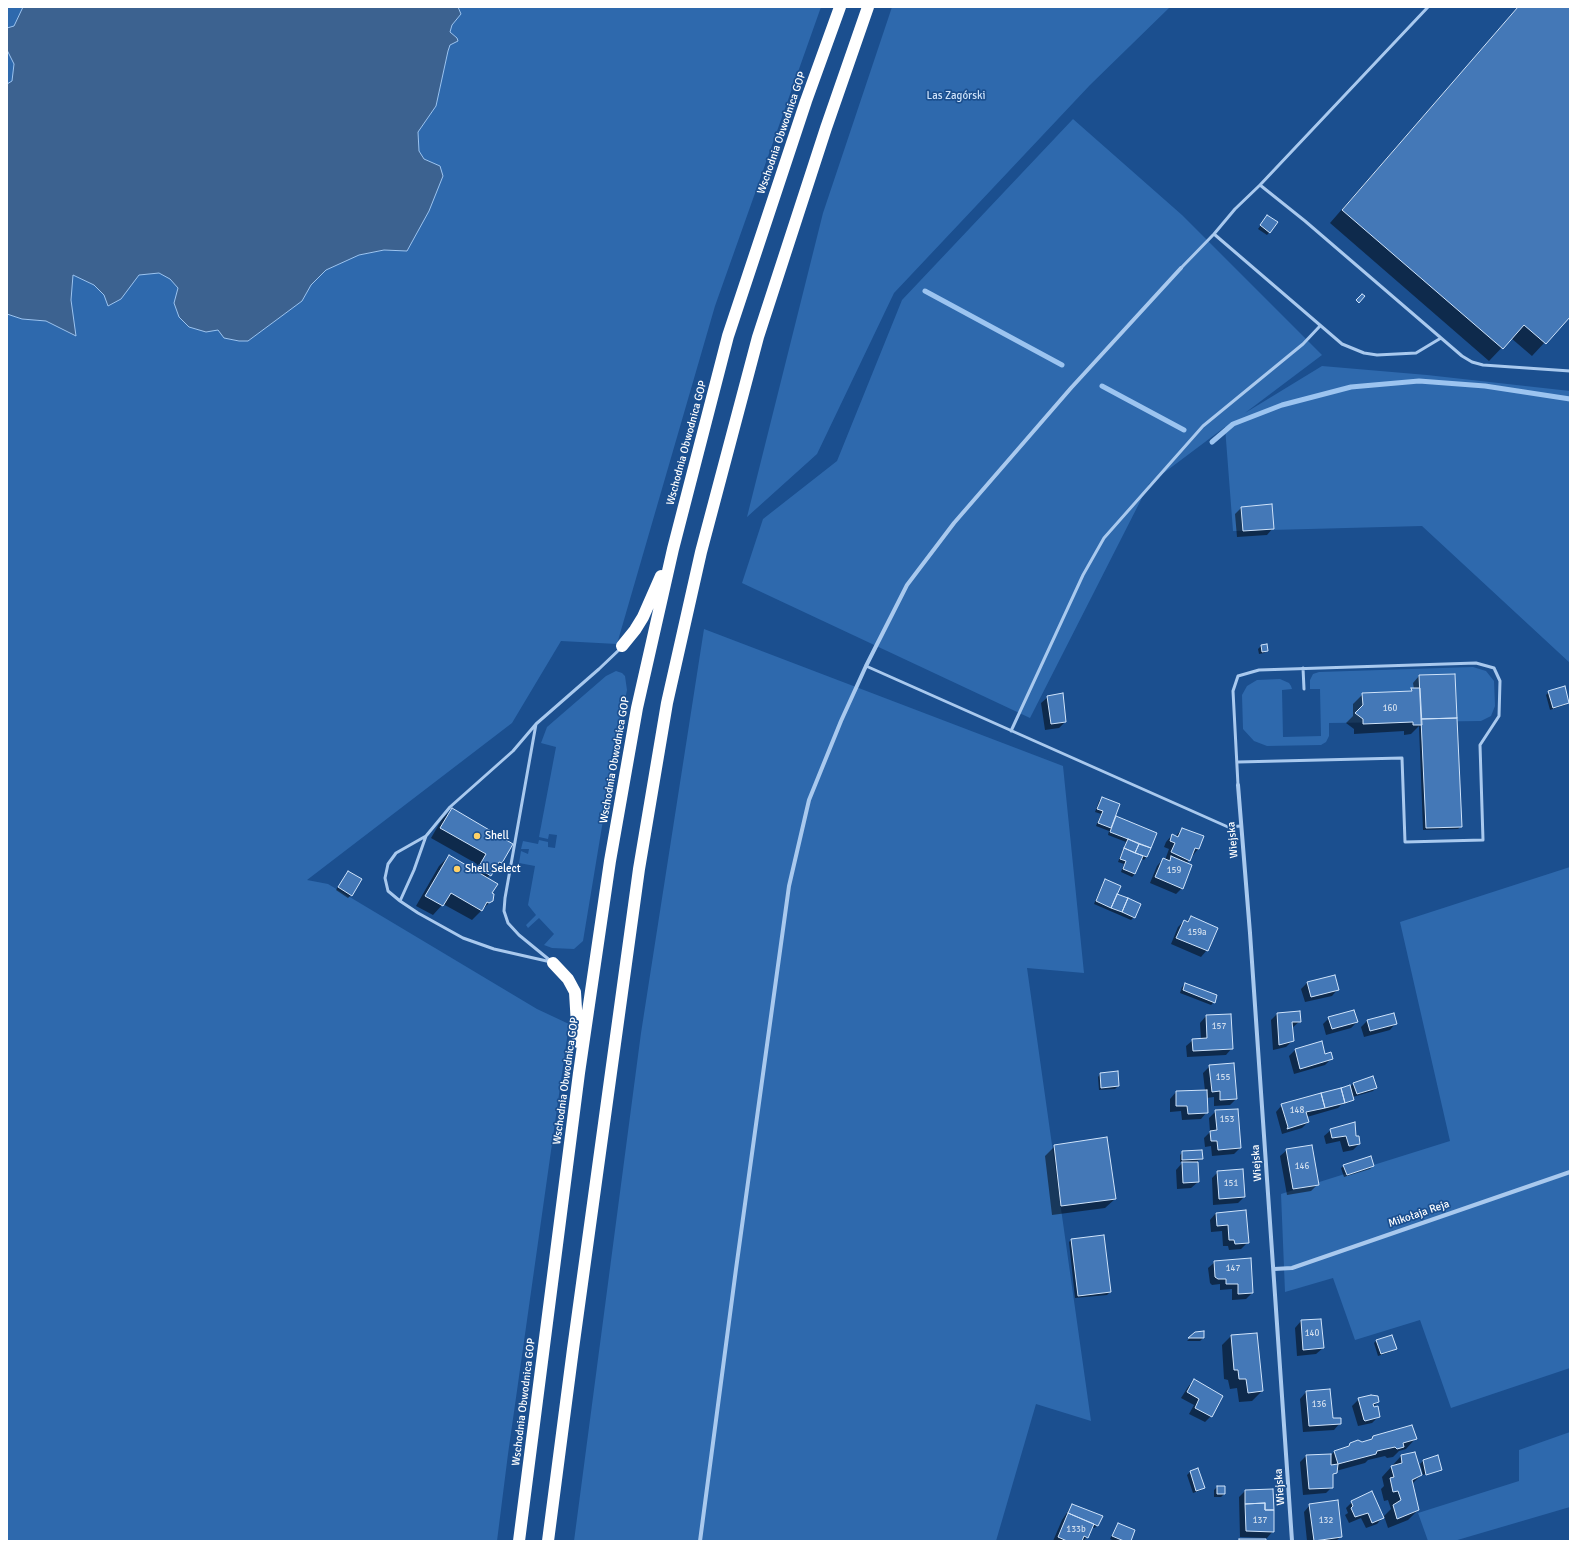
<!DOCTYPE html>
<html>
<head>
<meta charset="utf-8">
<style>
  body { margin:0 }
  #map { position:relative; width:1577px; height:1548px; overflow:hidden; background:#1b4f8f; font-family:Signika,sans-serif }
  canvas { display:block }
  .frame { position:absolute; inset:0; border:8px solid #fff; pointer-events:none }
</style>
</head>
<body>
<div id="map">
<canvas width="1577" height="1548"></canvas>
<div class="frame"></div>
</div>
<script>
const g = document.querySelector('canvas').getContext('2d');
g.lineJoin = 'round';
function paint(path, color) { g.fillStyle = color; g.fill(path, 'evenodd'); }
const poly = rows => new Path2D(rows.map(r => 'M' + r).join(''));
function stroke(path, color, width, dash) { g.strokeStyle = color; g.lineWidth = width; g.lineCap = dash ? 'butt' : 'round'; g.setLineDash(dash || []); g.stroke(path); }
function write(font, color, halo, rows, align = 'center') {
  g.font = font + ' Signika,sans-serif'; g.lineWidth = 3.5; g.setLineDash([]); g.textBaseline = 'middle'; g.strokeStyle = halo; g.fillStyle = color; for (const [text, x, y, turn = 0] of rows) {
    g.save(); g.translate(x, y); g.rotate((+turn || 0) * Math.PI / 180); g.textAlign = isNaN(turn) ? turn : align; if (halo) g.strokeText(text, 0, 0); g.fillText(text, 0, 0); g.restore();
  }
}
paint(poly([
  [7,7,23,7,14,26,7,28],
  [458,7,821,7,715,306,617,644,561,641,512,723,307,880,328,884,537,1009,569,1024,508,1454,497,1541,7,1541,7,314,22,319,46,321,75,336,71,300,73,275,94,285,104,295,130,286,139,275,159,273,170,279,179,288,174,303,179,317,206,332,218,330,248,341,302,301,311,285,326,270,358,255,384,250,407,251,440,166,424,159,419,151,418,132,436,106,448,51,450,45,457,38,450,33,452,25,461,14],
  [892,7,1170,7,1090,85,894,293,817,454,747,517,823,213],
  [7,50,14,64,12,81,7,84],
  [1073,119,1182,215,1322,355,1245,413,1322,366,1427,375,1570,391,1570,663,1422,526,1233,531,1225,427,1149,484,1030,718,742,583,763,519,837,461,902,300],
  [704,629,1063,766,1084,973,1027,968,1091,1421,1036,1404,996,1541,574,1541,641,1033],
  [1473,667,1486,671,1494,681,1495,706,1491,716,1481,721,1329,723,1329,736,1326,742,1321,745,1267,746,1254,741,1243,729,1242,695,1247,686,1257,680,1280,679,1289,683,1291,686,1292,689,1282,690,1283,737,1321,736,1320,689,1310,689,1310,680,1313,674,1319,672],
  [616,671,622,673,625,676,627,690,614,754,583,941,574,949,552,948,544,945,554,934,539,918,528,928,526,925,536,915,528,905,535,866,519,863,521,851,528,854,529,849,521,849,523,841,538,844,539,840,548,842,548,847,555,848,557,835,549,834,548,839,539,837,556,747,541,743,547,727,606,676],
  [1570,867,1570,1368,1451,1408,1420,1320,1355,1340,1333,1278,1285,1292,1281,1194,1450,1141,1400,922],
  [1570,1432,1570,1507,1454,1541,1428,1541,1418,1513,1519,1481,1519,1450]
]), '#2e69ad');
const water = poly([
  [23,7,458,7,461,14,452,25,450,32,457,38,458,41,450,45,448,51,436,106,418,132,419,151,424,159,440,166,443,176,429,211,407,251,384,250,359,255,326,270,311,285,302,301,248,341,239,341,224,338,218,330,206,332,189,327,179,317,174,303,178,288,170,279,159,273,139,275,121,299,108,306,104,295,94,285,73,275,71,300,76,336,46,321,22,319,7,314,7,84,12,81,14,64,7,50,7,28,14,26,23,7]
]);
paint(water, '#3c6290');
stroke(water, '#9cc4f0', 1);
paint(poly([
  [1518,7,1570,7,1570,315,1532,356,1511,338,1489,361,1330,223],
  [1265,219,1277,223,1267,235,1258,229],
  [1241,508,1273,528,1267,535,1237,537,1235,514],
  [1261,646,1266,646,1267,650,1264,653,1259,654,1258,649],
  [1419,676,1461,826,1458,829,1423,830,1419,726,1411,734,1404,735,1404,731,1354,734,1354,729,1346,723,1353,716,1353,704,1363,694,1409,692,1414,689,1413,683],
  [1549,692,1568,703,1565,705,1550,710,1546,695],
  [1048,697,1065,722,1059,728,1045,730,1041,703],
  [1102,798,1114,816,1156,834,1146,857,1144,860,1141,858,1135,874,1132,877,1121,872,1124,864,1118,862,1126,842,1108,835,1109,831,1096,826,1101,814,1095,812,1099,801],
  [452,809,512,844,501,863,487,878,492,900,472,920,443,904,433,915,416,906,439,866,449,856,473,871,477,864,431,838,442,819],
  [1182,829,1203,837,1198,849,1186,864,1182,888,1176,894,1150,883,1157,866,1163,859,1165,860,1169,849,1164,847,1166,842,1172,835,1175,837],
  [346,875,351,895,348,898,336,890],
  [1106,880,1134,917,1131,920,1094,904,1103,883],
  [1191,917,1207,950,1201,957,1171,944,1178,927,1184,921,1186,922],
  [1307,983,1338,989,1332,996,1305,1002,1301,989],
  [1185,984,1214,1002,1211,1005,1180,993,1182,987],
  [1277,1014,1300,1021,1292,1028,1293,1040,1286,1047,1273,1050,1271,1020],
  [1393,1014,1396,1023,1390,1030,1364,1037,1361,1027,1367,1021],
  [1206,1016,1232,1048,1226,1055,1187,1057,1186,1046,1193,1040,1201,1039,1200,1023],
  [1329,1018,1357,1022,1351,1028,1326,1035,1323,1024],
  [1321,1042,1325,1055,1331,1059,1325,1065,1294,1074,1289,1056,1295,1050],
  [1210,1066,1236,1099,1230,1105,1214,1106,1214,1097,1206,1098,1207,1112,1201,1119,1182,1120,1181,1111,1170,1112,1170,1099,1176,1092,1205,1091,1203,1073],
  [1100,1074,1118,1086,1115,1089,1099,1090,1098,1077],
  [1354,1083,1376,1088,1373,1091,1353,1097,1353,1099,1350,1102,1341,1105,1338,1108,1307,1117,1308,1122,1302,1128,1282,1134,1276,1112,1282,1105,1350,1087],
  [1216,1111,1240,1148,1234,1154,1212,1156,1211,1146,1205,1147,1204,1138,1210,1132,1209,1118],
  [1331,1130,1355,1137,1359,1144,1353,1150,1343,1152,1340,1141,1326,1144,1324,1136],
  [1055,1146,1115,1199,1105,1208,1052,1215,1045,1156],
  [1287,1150,1318,1184,1311,1191,1287,1195,1280,1156],
  [1183,1152,1202,1159,1197,1161,1198,1182,1191,1188,1177,1189,1176,1170,1183,1162,1180,1162,1180,1155],
  [1344,1166,1373,1166,1370,1169,1344,1177,1341,1168],
  [1218,1172,1244,1197,1238,1203,1213,1205,1212,1178],
  [1216,1213,1248,1242,1241,1249,1229,1250,1228,1246,1223,1246,1222,1231,1211,1232,1210,1220],
  [1071,1240,1110,1292,1107,1295,1075,1298,1069,1242],
  [1215,1262,1252,1293,1246,1299,1232,1300,1232,1289,1220,1290,1220,1284,1212,1285,1210,1283,1208,1268],
  [1301,1321,1323,1348,1316,1354,1297,1356,1295,1328],
  [1195,1333,1203,1338,1200,1341,1187,1341],
  [1231,1336,1262,1391,1252,1401,1239,1402,1237,1388,1230,1389,1228,1380,1224,1379,1222,1345],
  [1376,1341,1396,1348,1393,1351,1378,1356,1374,1343],
  [1194,1380,1211,1416,1205,1422,1189,1414,1194,1405,1181,1398,1188,1387],
  [1306,1392,1332,1419,1340,1423,1334,1430,1303,1432,1300,1399],
  [1359,1399,1378,1402,1372,1408,1379,1416,1372,1423,1358,1426,1352,1406],
  [1373,1437,1415,1439,1406,1449,1399,1451,1393,1457,1387,1458,1385,1456,1368,1460,1365,1463,1336,1471,1332,1477,1332,1487,1326,1493,1303,1495,1300,1462,1306,1456,1330,1456,1335,1451,1346,1448,1351,1443,1362,1443,1369,1441],
  [1401,1456,1421,1475,1412,1484,1418,1510,1408,1520,1388,1528,1384,1516,1377,1524,1366,1528,1361,1518,1349,1523,1345,1515,1348,1513,1346,1508,1352,1502,1383,1517,1391,1509,1388,1500,1384,1501,1381,1489,1384,1486,1382,1477],
  [1438,1457,1441,1470,1439,1472,1439,1470,1423,1475,1420,1464,1423,1461],
  [1198,1469,1204,1487,1201,1490,1193,1493,1187,1475,1190,1472],
  [1217,1487,1224,1487,1224,1494,1221,1497,1214,1497,1214,1490],
  [1245,1491,1273,1531,1267,1538,1240,1537,1239,1497],
  [1072,1505,1097,1525,1095,1528,1092,1527,1087,1537,1083,1541,1053,1541,1062,1520],
  [1310,1505,1341,1536,1336,1541,1307,1541,1304,1512],
  [1118,1524,1130,1541,1115,1541,1110,1539,1116,1527]
]), '#0007');
stroke(poly([
  [925,291,1062,365],
  [1102,386,1184,430],
  [1212,442,1233,424,1282,405,1351,387,1419,381,1485,386,1570,399]
]), '#9cc4f0', 5);
const building = poly([
  [1518,7,1570,7,1570,317,1546,344,1524,325,1503,349,1342,210,1518,7],
  [1267,215,1278,222,1270,233,1260,225,1267,215],
  [1362,294,1365,296,1359,303,1356,300,1362,294],
  [1272,504,1274,529,1243,531,1241,507,1272,504],
  [1267,644,1268,651,1262,652,1261,645,1267,644],
  [1455,674,1457,718,1421,719,1419,675,1455,674],
  [1565,686,1569,703,1553,708,1548,691,1565,686],
  [1411,688,1420,688,1422,725,1413,725,1413,722,1363,724,1363,719,1355,713,1363,705,1362,693,1412,691,1411,688],
  [1063,693,1066,722,1051,724,1047,696,1063,693],
  [1457,718,1462,827,1426,828,1421,719,1457,718],
  [1102,797,1120,804,1111,828,1098,823,1103,811,1097,809,1102,797],
  [452,808,513,844,502,863,499,862,491,876,478,868,486,854,440,828,452,808],
  [1116,816,1157,833,1151,848,1110,832,1116,816],
  [1182,828,1204,836,1199,849,1195,848,1190,861,1171,852,1175,843,1170,841,1172,834,1178,837,1182,828],
  [1128,839,1139,844,1135,853,1124,848,1128,839],
  [1139,844,1151,848,1147,857,1135,853,1139,844],
  [1124,848,1143,856,1135,874,1123,869,1126,861,1120,859,1124,848],
  [449,855,498,884,492,893,494,894,493,901,489,903,487,902,482,911,451,893,443,906,425,896,449,855],
  [1171,856,1192,865,1183,889,1155,877,1163,858,1170,861,1171,856],
  [348,871,362,879,352,896,338,887,348,871],
  [1105,879,1121,886,1111,908,1096,901,1105,879],
  [1117,894,1128,898,1122,912,1111,908,1117,894],
  [1128,898,1141,904,1135,918,1122,912,1128,898],
  [1191,916,1218,928,1208,951,1176,938,1184,920,1188,922,1191,916],
  [1335,975,1339,990,1311,997,1307,982,1335,975],
  [1185,983,1217,995,1215,1003,1183,990,1185,983],
  [1354,1010,1358,1022,1332,1029,1328,1017,1354,1010],
  [1300,1011,1301,1022,1292,1022,1294,1041,1279,1045,1277,1013,1300,1011],
  [1394,1013,1397,1024,1370,1031,1367,1020,1394,1013],
  [1231,1014,1233,1049,1193,1051,1192,1039,1207,1038,1206,1015,1231,1014],
  [1322,1041,1325,1054,1331,1052,1333,1059,1300,1069,1295,1049,1322,1041],
  [1234,1063,1237,1099,1220,1100,1220,1091,1212,1092,1209,1065,1234,1063],
  [1118,1071,1119,1086,1101,1088,1100,1073,1118,1071],
  [1373,1076,1377,1088,1357,1094,1353,1083,1373,1076],
  [1350,1085,1354,1100,1345,1103,1341,1088,1350,1085],
  [1341,1088,1345,1103,1325,1108,1321,1093,1341,1088],
  [1207,1090,1208,1113,1188,1114,1187,1106,1176,1106,1176,1091,1207,1090],
  [1321,1093,1325,1108,1306,1112,1309,1122,1287,1129,1288,1127,1281,1104,1321,1093],
  [1238,1109,1241,1148,1218,1150,1217,1141,1211,1141,1210,1131,1217,1130,1215,1110,1238,1109],
  [1355,1122,1356,1136,1359,1136,1360,1144,1349,1146,1346,1136,1332,1138,1330,1129,1355,1122],
  [1107,1137,1116,1199,1061,1206,1054,1145,1107,1137],
  [1312,1145,1319,1185,1293,1189,1286,1149,1312,1145],
  [1202,1150,1203,1159,1182,1160,1182,1151,1202,1150],
  [1371,1156,1374,1166,1347,1175,1343,1165,1371,1156],
  [1182,1162,1198,1162,1199,1182,1183,1183,1182,1162],
  [1243,1169,1245,1197,1219,1199,1217,1171,1243,1169],
  [1246,1210,1249,1243,1235,1244,1234,1240,1229,1240,1228,1225,1217,1226,1216,1213,1246,1210],
  [1104,1235,1111,1292,1078,1296,1071,1239,1104,1235],
  [1251,1258,1253,1293,1238,1294,1238,1284,1226,1284,1226,1279,1218,1279,1215,1277,1214,1261,1251,1258],
  [1321,1319,1324,1348,1303,1350,1301,1320,1321,1319],
  [1204,1331,1204,1338,1188,1338,1195,1332,1204,1331],
  [1257,1333,1263,1391,1248,1393,1246,1379,1239,1379,1238,1370,1234,1370,1231,1335,1257,1333],
  [1392,1335,1397,1349,1381,1354,1376,1340,1392,1335],
  [1194,1379,1223,1396,1212,1417,1195,1408,1199,1399,1187,1392,1194,1379],
  [1330,1389,1333,1418,1341,1418,1341,1424,1309,1426,1306,1391,1330,1389],
  [1371,1395,1378,1396,1379,1402,1373,1404,1374,1407,1378,1406,1380,1417,1365,1421,1364,1420,1358,1398,1371,1395],
  [1412,1425,1417,1439,1403,1443,1404,1447,1397,1449,1395,1447,1377,1451,1376,1454,1338,1464,1334,1451,1349,1446,1350,1443,1358,1440,1362,1442,1372,1439,1373,1436,1412,1425],
  [1415,1452,1422,1475,1412,1480,1419,1510,1397,1519,1393,1505,1401,1500,1398,1491,1393,1492,1390,1478,1394,1477,1391,1466,1402,1463,1401,1455,1415,1452],
  [1331,1454,1331,1465,1338,1464,1337,1473,1333,1474,1333,1488,1309,1489,1306,1455,1331,1454],
  [1438,1455,1442,1470,1426,1475,1423,1460,1438,1455],
  [1198,1468,1205,1488,1196,1491,1190,1471,1198,1468],
  [1217,1486,1225,1486,1225,1494,1217,1494,1217,1486],
  [1273,1489,1274,1510,1265,1510,1265,1503,1245,1504,1245,1490,1273,1489],
  [1372,1491,1384,1518,1372,1523,1368,1513,1355,1517,1351,1508,1353,1506,1351,1501,1372,1491],
  [1338,1500,1342,1537,1314,1541,1309,1504,1338,1500],
  [1265,1503,1265,1510,1274,1510,1274,1532,1246,1531,1245,1504,1265,1503],
  [1072,1504,1103,1516,1098,1526,1068,1513,1072,1504],
  [1068,1513,1094,1524,1088,1538,1084,1536,1082,1541,1067,1541,1058,1537,1068,1513],
  [1118,1523,1135,1530,1131,1541,1124,1541,1112,1536,1118,1523],
  [1239,1539,1266,1539,1266,1541,1239,1541,1239,1539]
]);
paint(building, '#4478b7');
stroke(building, '#cfe3fa', 1);
stroke(poly([
  [1260,185,1305,221,1462,356,1472,362,1483,365,1570,371],
  [1214,234,1342,344,1364,353,1377,355,1416,353,1441,338],
  [1181,268,1214,234,1235,209,1260,185,1428,7],
  [866,666,1228,827,1241,826],
  [1303,668,1304,689],
  [536,724,513,751,450,807,426,836,414,870,400,901,418,913,463,938,494,949,551,962],
  [1011,731,1083,575,1104,538,1203,426,1303,344,1320,326],
  [1238,762,1402,758,1405,842,1483,840,1480,745,1499,716,1500,681,1494,668,1476,663,1259,670,1238,676,1233,691,1238,785],
  [400,901,388,891,385,878,388,864,396,853,426,836],
  [552,962,519,935,508,923,504,911,505,898,536,724,599,669,621,648]
]), '#a9c9ee', 3);
stroke(poly([
  [1238,785,1250,933,1292,1541],
  [1274,1269,1292,1268,1570,1172],
  [700,1541,736,1269,789,886,809,800,841,721,866,666,907,585,954,523,1071,388,1181,268]
]), '#a9c9ee', 4);
stroke(poly([
  [622,646,635,630,643,617,661,576],
  [553,963,568,979,575,992,578,1042],
  [519,1541,579,1073,610,861,637,708,673,549,728,336,806,101,840,7],
  [548,1541,573,1349,639,869,667,703,701,552,758,337,826,128,868,7]
]), '#fff', 12);
for (const [x, y, r, color] of [
  [477,836,4,"#ffd166"],
  [457,869,4,"#ffd166"]
]) { const dot = new Path2D(); dot.arc(x, y, r, 0, 2 * Math.PI); g.fillStyle = color; g.fill(dot); stroke(dot, '#1b4f8f', 1.5); }
write('9px', '#d0dded', null, [
  ["160",1390,709],
  ["159",1174,871],
  ["159a",1197,933],
  ["157",1219,1027],
  ["155",1223,1078],
  ["148",1297,1111],
  ["153",1227,1120],
  ["146",1302,1167],
  ["151",1231,1184],
  ["147",1233,1269],
  ["140",1312,1334],
  ["136",1319,1405],
  ["137",1260,1521],
  ["132",1326,1521],
  ["133b",1076,1530]
]);
write('11px', '#cfe3fa', '#1b4f8f', [
  ["Las Zagórski",956,96]
]);
write('11px', '#fff', '#1b4f8f', [
  ["Wschodnia Obwodnica GOP",782,133,-71],
  ["Wschodnia Obwodnica GOP",687,443,-75],
  ["Wschodnia Obwodnica GOP",615,760,-80],
  ["Wiejska",1233,840,-95],
  ["Wschodnia Obwodnica GOP",566,1081,-82],
  ["Wiejska",1257,1163,-94],
  ["Mikołaja Reja",1419,1214,-19],
  ["Wschodnia Obwodnica GOP",524,1402,-83],
  ["Wiejska",1280,1487,-94]
]);
write('11px', '#fff', '#1b4f8f', [
  ["Shell",485,836],
  ["Shell Select",465,869]
], 'left');
</script>
</body>
</html>
